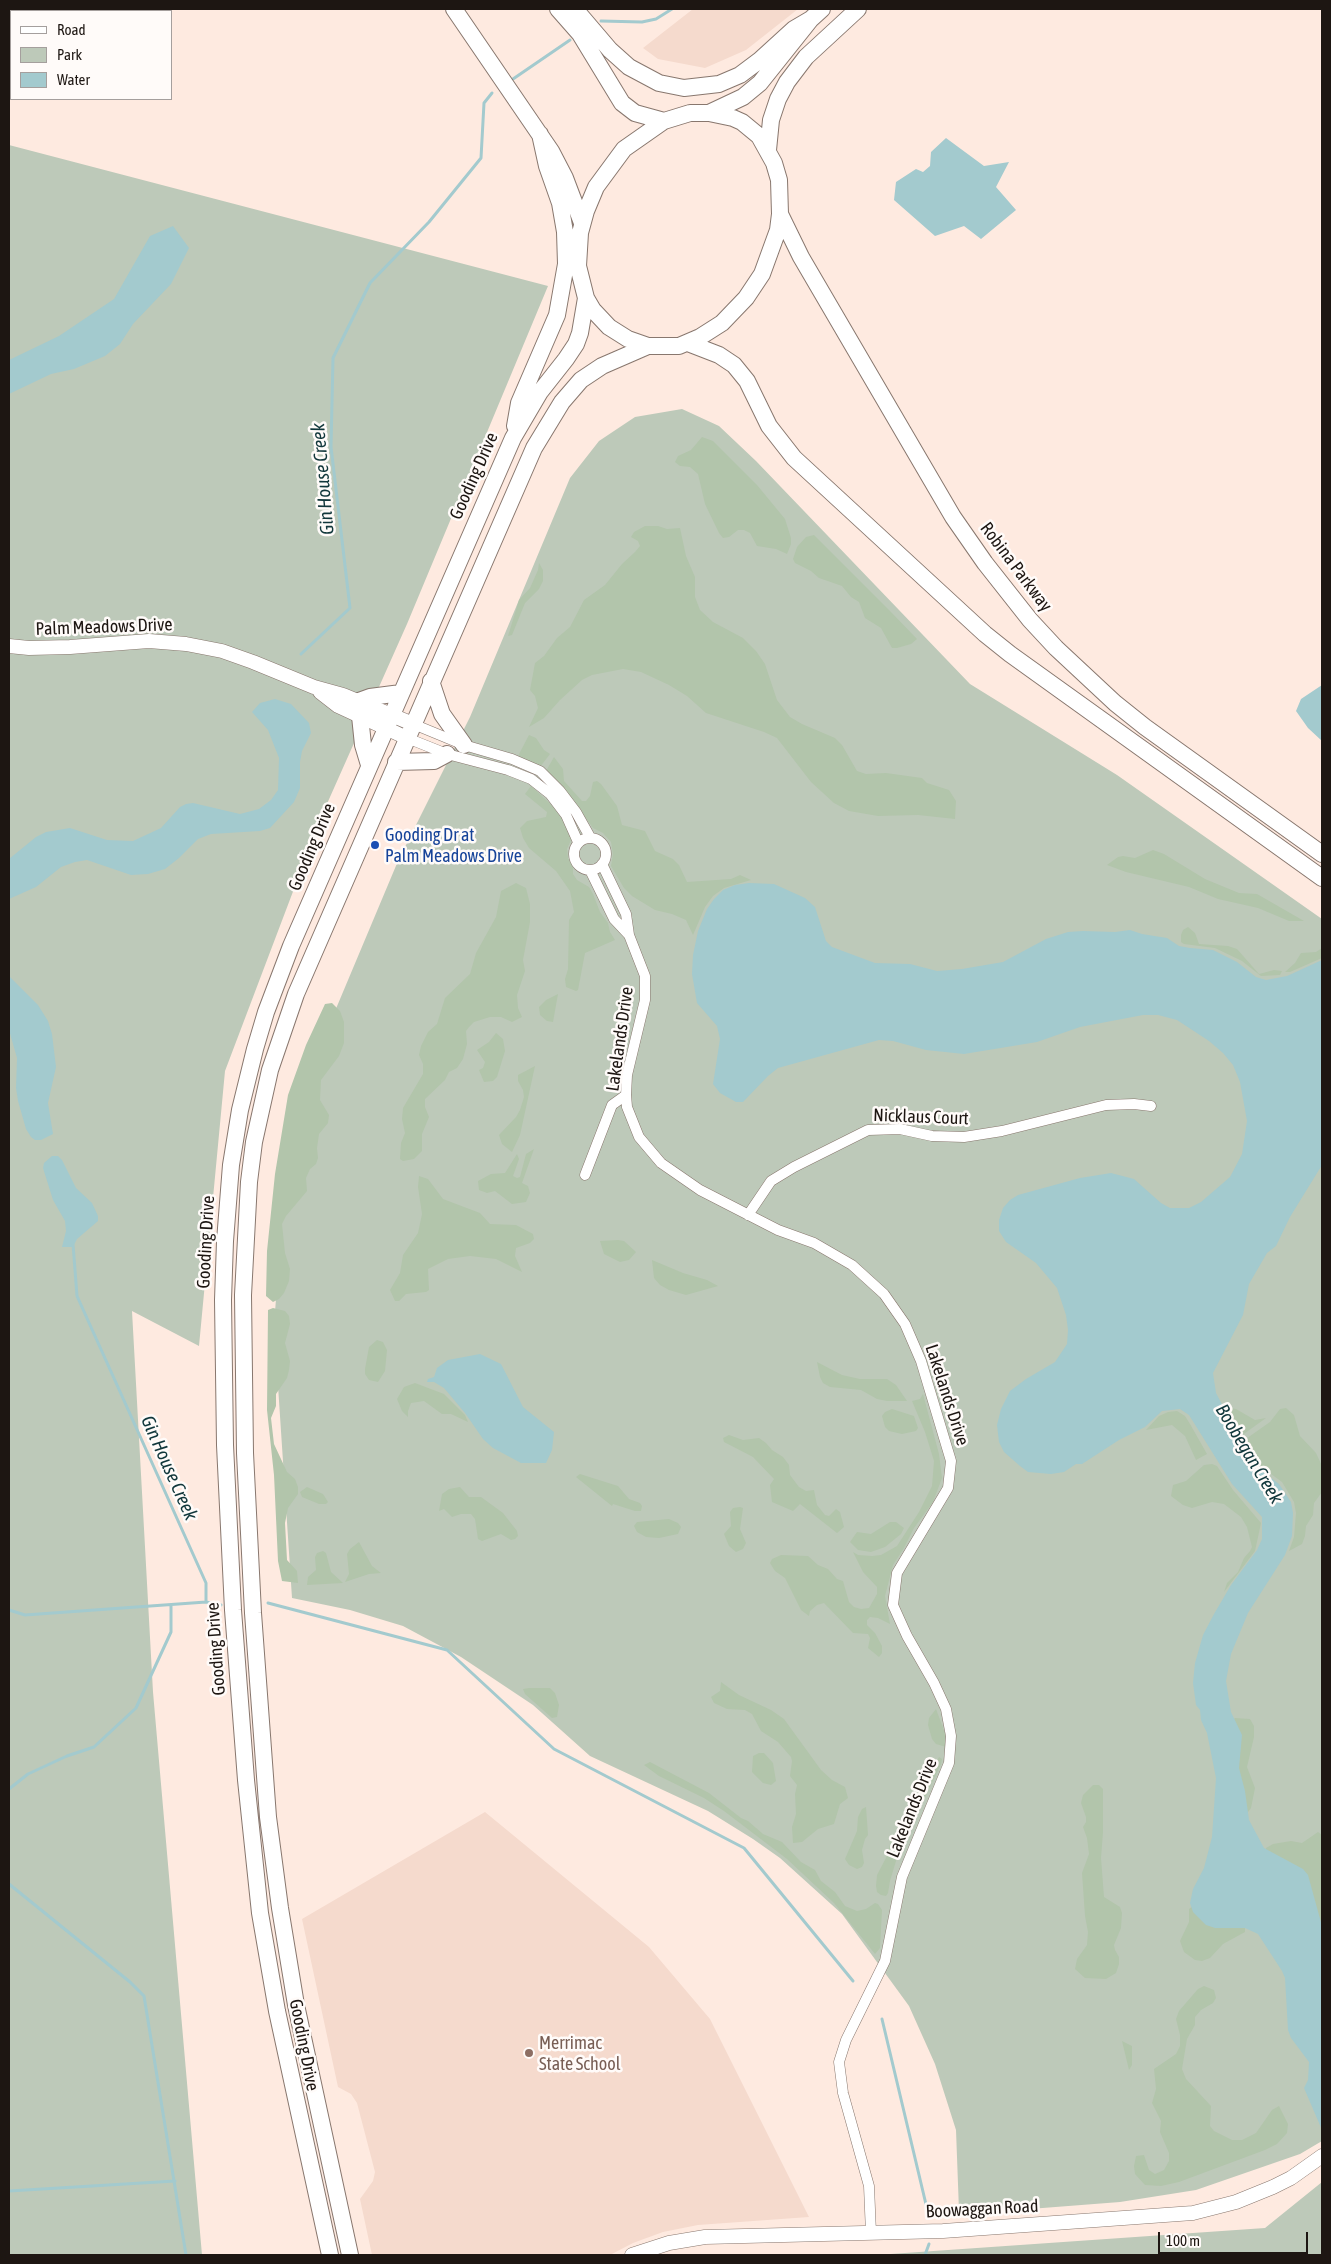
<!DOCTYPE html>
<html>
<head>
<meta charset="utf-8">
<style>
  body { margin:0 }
  #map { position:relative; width:1331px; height:2264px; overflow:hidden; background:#feeae0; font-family:"Asap Condensed",sans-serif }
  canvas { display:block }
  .frame { position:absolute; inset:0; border:10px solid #1d1612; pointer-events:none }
  .legend { position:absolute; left:10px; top:10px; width:162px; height:90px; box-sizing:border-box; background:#fffbf9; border:1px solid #a59f9d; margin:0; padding:6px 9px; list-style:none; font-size:15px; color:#1d1612 }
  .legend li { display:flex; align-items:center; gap:10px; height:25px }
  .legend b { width:25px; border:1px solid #a59f9d }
  .scale { position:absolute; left:1158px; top:2232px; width:150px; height:22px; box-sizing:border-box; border:2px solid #1d1612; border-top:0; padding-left:6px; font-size:15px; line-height:18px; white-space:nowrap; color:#1d1612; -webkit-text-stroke:4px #fffbf9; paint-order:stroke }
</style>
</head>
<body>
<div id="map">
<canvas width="1331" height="2264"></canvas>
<div class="frame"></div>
<ul class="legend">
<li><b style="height:6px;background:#fff"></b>Road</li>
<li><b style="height:14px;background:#bdc9b9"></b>Park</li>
<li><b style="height:14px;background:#a3cace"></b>Water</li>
</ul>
<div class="scale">100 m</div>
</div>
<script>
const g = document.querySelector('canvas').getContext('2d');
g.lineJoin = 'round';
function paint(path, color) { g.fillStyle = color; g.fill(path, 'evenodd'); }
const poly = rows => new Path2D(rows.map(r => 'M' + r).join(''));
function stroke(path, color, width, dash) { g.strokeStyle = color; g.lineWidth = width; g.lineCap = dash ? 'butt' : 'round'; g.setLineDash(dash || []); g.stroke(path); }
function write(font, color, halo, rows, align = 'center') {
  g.font = font + ' "Asap Condensed",sans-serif'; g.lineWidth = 5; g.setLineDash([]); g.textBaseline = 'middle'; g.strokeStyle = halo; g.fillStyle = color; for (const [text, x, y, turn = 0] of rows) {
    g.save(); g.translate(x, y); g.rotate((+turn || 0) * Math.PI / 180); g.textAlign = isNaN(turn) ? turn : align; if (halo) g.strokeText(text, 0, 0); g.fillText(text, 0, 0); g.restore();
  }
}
paint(poly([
  [693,9,798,9,746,50,705,68,658,59,643,48],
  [485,1812,649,1947,710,2019,809,2217,698,2225,663,2232,633,2243,610,2255,372,2255,360,2199,373,2181,375,2172,357,2103,351,2094,338,2087,302,1919]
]), '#f5dacd');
paint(poly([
  [9,145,548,286,407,624,322,815,225,1071,199,1346,132,1311,153,1692,202,2255,9,2255],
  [682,409,719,426,756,461,970,684,1117,775,1322,919,1322,2141,1300,2154,1196,2190,1120,2202,991,2212,959,2211,956,2130,935,2064,909,2006,842,1914,780,1858,753,1839,708,1811,590,1756,533,1705,461,1657,403,1626,350,1610,292,1598,274,1325,285,1182,322,1042,398,861,470,717,570,478,599,441,635,417],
  [1322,2182,1322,2255,876,2255,1265,2228]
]), '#bdc9b9');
paint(poly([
  [702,437,713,441,757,485,785,519,791,538,791,544,787,554,776,549,757,546,750,533,744,530,738,530,729,537,723,538,719,533,705,504,698,474,690,467,680,466,675,462,678,456,691,450],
  [645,526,658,526,667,529,680,528,686,556,695,577,695,597,700,610,713,622,743,638,756,651,765,664,777,700,790,717,802,724,835,738,842,745,857,771,866,774,886,773,922,778,927,783,949,790,956,801,955,819,918,815,878,816,849,811,834,803,811,782,777,738,764,732,706,713,687,696,669,685,641,672,623,669,592,675,582,680,560,700,544,718,529,727,538,708,535,696,530,690,535,663,544,656,557,638,570,627,584,600,605,585,622,564,635,552,640,546,638,541,631,537,634,532],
  [814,535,890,611,917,639,911,644,897,648,892,648,881,628,865,618,859,602,851,597,842,586,819,578,811,571,795,563,793,559,797,547,806,537],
  [539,563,543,570,543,581,539,589,525,603,512,635,508,636,519,600,530,588,538,570],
  [529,735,536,738,544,750,550,754,540,767,518,756],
  [554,757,563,769,564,781,582,801,586,801,590,796,593,782,597,781,601,784,617,806,622,825,645,831,655,851,673,859,679,865,687,882,731,879,740,875,751,880,724,888,713,896,705,907,693,935,686,920,672,914,655,910,632,896,624,888,611,866,613,854,611,842,603,833,593,828,568,794,546,771],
  [531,786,557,810,569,831,571,840,567,849,568,858,573,867,573,874,577,880,589,887,593,894,600,912,608,923,610,932,615,940,585,953,578,990,576,991,566,987,565,979,568,969,569,920,574,912,570,891,556,871,529,848,523,838,520,828,527,821,546,817,547,812,525,794],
  [1153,850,1164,854,1205,879,1239,893,1257,894,1304,921,1289,921,1258,908,1218,899,1189,887,1126,872,1107,865,1118,857,1123,856,1135,858],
  [516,883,526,888,530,904,530,922,523,960,525,971,517,995,518,1008,522,1017,512,1022,501,1017,490,1017,474,1022,469,1027,466,1031,467,1044,463,1059,457,1068,449,1072,445,1080,425,1099,425,1107,429,1117,422,1134,422,1151,414,1159,403,1161,400,1159,401,1143,405,1133,402,1119,403,1108,423,1074,423,1064,419,1055,421,1046,428,1032,437,1024,445,998,470,974,476,953,496,917,501,891],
  [1188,927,1195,933,1199,944,1228,946,1237,949,1259,974,1274,970,1282,971,1280,975,1261,976,1242,961,1215,948,1184,944,1181,942,1181,935,1183,930],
  [1322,948,1322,958,1290,972,1285,972,1295,963,1301,953,1316,952],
  [558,994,553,1022,547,1021,540,1015,539,1007,546,1000],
  [332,1003,340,1011,344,1022,344,1043,339,1056,321,1080,320,1100,329,1115,328,1123,319,1134,317,1148,318,1158,316,1164,310,1169,306,1178,307,1191,286,1216,282,1224,285,1253,290,1269,289,1281,284,1293,279,1299,273,1302,266,1296,267,1251,275,1174,288,1095,306,1045,325,1004],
  [496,1033,503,1039,505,1051,497,1077,493,1081,484,1082,479,1070,483,1068,485,1062,477,1050,489,1042],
  [535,1066,520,1135,512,1152,502,1144,499,1135,516,1117,520,1110,524,1097,523,1090,518,1081,518,1075],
  [534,1149,522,1183,528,1186,530,1193,526,1202,512,1204,495,1191,487,1193,479,1190,478,1181,491,1174,505,1173,517,1154,519,1159,513,1176,517,1178,520,1177,526,1154],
  [419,1176,428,1179,443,1199,480,1213,490,1224,516,1225,533,1234,534,1239,530,1243,516,1248,515,1256,522,1272,496,1259,470,1256,448,1259,428,1269,429,1290,426,1292,406,1294,399,1301,395,1301,390,1290,400,1273,403,1255,418,1233,422,1214,418,1187],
  [618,1240,624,1241,636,1252,629,1260,620,1262,604,1254,600,1241],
  [652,1260,683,1273,707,1280,718,1286,686,1295,669,1290,660,1285,654,1278],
  [273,1308,285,1311,289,1316,290,1324,285,1343,290,1361,289,1370,287,1378,276,1394,276,1406,271,1418,274,1444,287,1472,295,1479,298,1487,298,1494,288,1508,285,1523,287,1560,297,1571,298,1583,282,1581,278,1561,274,1475,267,1410,268,1310],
  [377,1340,383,1342,387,1350,385,1371,378,1382,369,1380,365,1374,365,1369,369,1347],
  [817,1362,842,1375,860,1379,887,1379,896,1385,907,1401,887,1401,877,1399,861,1390,830,1387,823,1383,820,1377],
  [415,1383,444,1394,465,1415,468,1422,451,1414,442,1414,424,1401,411,1403,408,1411,408,1417,402,1411,397,1399,404,1387],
  [923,1394,939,1454,942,1478,933,1502,914,1528,904,1548,893,1565,885,1596,890,1624,878,1618,870,1617,867,1620,867,1625,875,1633,882,1646,882,1653,879,1657,868,1648,870,1638,868,1634,853,1633,824,1603,817,1605,810,1611,809,1616,801,1610,785,1578,775,1571,770,1563,772,1559,781,1555,808,1556,818,1565,828,1569,837,1579,843,1581,849,1602,854,1607,861,1609,869,1608,877,1594,877,1587,863,1572,853,1552,858,1555,872,1556,881,1555,897,1546,919,1512,932,1486,934,1461,925,1432,912,1401,920,1399],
  [1226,1407,1236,1409,1255,1420,1266,1418,1241,1436],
  [1286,1408,1294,1415,1300,1436,1316,1453,1322,1466,1322,1492,1314,1503,1313,1515,1306,1526,1305,1536,1302,1544,1289,1551,1294,1537,1296,1513,1294,1502,1282,1482,1263,1468,1243,1441,1270,1422,1280,1409],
  [892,1409,914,1416,918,1428,916,1431,902,1434,889,1431,885,1427,882,1416,885,1412],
  [1177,1411,1185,1416,1190,1424,1207,1454,1196,1460,1185,1436,1172,1425,1146,1430,1159,1416,1168,1412],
  [729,1435,743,1440,759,1438,766,1443,772,1450,783,1457,789,1465,790,1475,799,1487,806,1491,814,1490,817,1505,825,1515,829,1516,836,1509,840,1512,844,1527,837,1533,800,1504,793,1511,772,1502,770,1485,774,1479,753,1457,724,1442,723,1438],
  [1212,1464,1217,1466,1233,1490,1261,1523,1255,1551,1224,1592,1227,1583,1238,1572,1244,1558,1250,1551,1252,1547,1247,1527,1241,1517,1224,1504,1212,1502,1192,1508,1183,1505,1171,1496,1173,1485,1186,1481,1204,1465],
  [580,1474,618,1486,629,1499,640,1503,642,1506,641,1511,635,1511,613,1504,612,1506,576,1477],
  [307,1487,323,1494,328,1502,326,1504,319,1504,302,1497,300,1492],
  [460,1487,469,1497,481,1497,503,1513,517,1531,518,1536,515,1539,511,1540,501,1534,482,1541,478,1539,475,1519,471,1514,461,1514,452,1517,444,1509,439,1511,442,1494,449,1489],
  [740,1507,743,1508,740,1529,746,1543,743,1549,736,1552,729,1546,724,1534,731,1526,730,1512,733,1508],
  [669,1519,678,1523,681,1527,678,1534,659,1538,646,1537,637,1532,634,1526,637,1522],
  [890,1522,896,1522,904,1528,901,1534,885,1547,871,1552,858,1550,850,1542,857,1532,871,1534],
  [359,1542,372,1566,381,1573,369,1574,345,1582,349,1574,347,1554,350,1549],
  [323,1551,326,1553,331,1572,343,1583,307,1585,308,1577,316,1570,315,1557,317,1553],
  [721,1682,739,1695,771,1710,784,1719,821,1770,832,1780,845,1787,848,1798,840,1804,834,1824,818,1829,802,1842,793,1843,792,1827,796,1814,795,1794,797,1785,790,1776,792,1761,791,1757,778,1742,761,1731,752,1714,745,1710,727,1709,714,1703,711,1697,720,1691],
  [529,1688,550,1688,555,1693,559,1705,557,1717,552,1718,525,1694,523,1689],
  [936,1709,945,1733,946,1747,936,1744,932,1739,928,1725,929,1718],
  [1235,1718,1250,1719,1254,1726,1254,1737,1247,1767,1255,1788,1251,1808,1248,1812,1245,1812,1243,1803,1233,1720],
  [759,1753,764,1753,773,1763,776,1781,771,1785,763,1783,752,1772,753,1756],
  [939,1757,942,1759,941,1764,899,1851,890,1881,888,1893,886,1896,881,1895,877,1892,876,1886,877,1875,888,1854,891,1840,900,1831],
  [650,1762,709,1793,741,1818,748,1821,763,1834,782,1842,801,1862,815,1870,821,1881,835,1892,845,1906,857,1911,866,1909,875,1903,878,1904,882,1910,880,1948,875,1954,834,1903,787,1859,724,1811,704,1798,659,1776,644,1765],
  [1093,1785,1099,1785,1103,1789,1103,1832,1101,1858,1104,1897,1120,1907,1122,1913,1121,1928,1114,1945,1115,1950,1119,1957,1119,1964,1116,1973,1106,1979,1085,1978,1075,1969,1077,1959,1087,1945,1088,1932,1085,1916,1082,1873,1089,1854,1087,1838,1083,1827,1086,1822,1086,1817,1081,1803,1083,1795],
  [866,1807,868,1835,865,1839,862,1850,864,1863,862,1867,857,1869,849,1865,845,1859,857,1831,858,1817,862,1809],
  [1318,1832,1322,1835,1322,1937,1265,1852,1266,1848,1273,1844,1291,1841,1302,1843],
  [1193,1906,1245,1927,1245,1932,1223,1944,1210,1958,1202,1961,1195,1960,1184,1952,1180,1941,1189,1922,1189,1909],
  [1204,1986,1214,1990,1216,1998,1213,2003,1201,2010,1195,2017,1195,2025,1187,2039,1182,2069,1186,2079,1211,2106,1210,2126,1214,2131,1232,2140,1242,2140,1256,2133,1272,2110,1279,2106,1288,2124,1287,2133,1277,2144,1265,2150,1179,2182,1161,2186,1145,2185,1135,2174,1134,2166,1136,2156,1144,2155,1149,2170,1155,2174,1164,2170,1169,2161,1169,2153,1160,2132,1161,2121,1152,2103,1156,2089,1154,2069,1176,2054,1180,2046,1180,2035,1176,2019,1179,2011,1198,1989],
  [1122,2041,1132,2046,1132,2065,1129,2070]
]), '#b2c5ab');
paint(poly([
  [946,138,984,166,1009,162,996,187,1016,210,981,239,964,226,935,236,894,200,896,182,916,169,923,172,930,166,931,152],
  [173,226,189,248,171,284,133,324,120,344,105,356,74,369,51,374,9,394,9,360,59,336,114,299,150,236],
  [1322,685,1322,741,1308,728,1296,711,1301,699],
  [275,699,291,704,309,723,311,733,302,751,300,762,300,788,294,802,270,828,260,831,211,834,198,839,179,858,165,869,148,874,131,875,87,860,75,862,61,867,36,887,9,899,9,859,36,837,46,832,70,828,107,840,133,841,161,828,180,807,186,804,193,803,240,814,259,809,271,800,278,790,279,758,268,730,252,712,260,703],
  [749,883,774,884,805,898,815,907,826,941,832,947,875,963,910,964,937,971,962,969,1003,962,1046,939,1068,932,1083,931,1115,932,1130,930,1142,934,1167,938,1179,946,1190,948,1213,950,1237,962,1256,977,1266,980,1287,976,1322,960,1322,1165,1290,1217,1276,1246,1267,1253,1249,1284,1243,1315,1213,1373,1216,1393,1246,1450,1263,1472,1279,1484,1291,1502,1293,1513,1292,1536,1285,1555,1248,1613,1231,1654,1226,1681,1231,1712,1242,1735,1239,1768,1245,1791,1249,1820,1264,1848,1303,1869,1308,1875,1322,1926,1322,2130,1304,2088,1308,2080,1309,2062,1291,2038,1288,2030,1285,1978,1282,1971,1258,1934,1245,1928,1215,1928,1206,1925,1193,1912,1190,1903,1193,1889,1204,1868,1212,1837,1216,1778,1207,1733,1201,1720,1200,1710,1196,1705,1193,1683,1195,1663,1203,1635,1214,1614,1231,1585,1257,1550,1262,1539,1262,1517,1232,1484,1189,1415,1180,1409,1162,1411,1145,1427,1119,1440,1082,1464,1076,1464,1064,1472,1051,1474,1028,1472,1020,1466,1004,1452,999,1442,997,1425,1001,1409,1010,1391,1026,1379,1055,1362,1067,1344,1068,1330,1066,1315,1057,1288,1036,1263,1006,1242,999,1231,999,1220,1003,1208,1010,1200,1018,1195,1080,1178,1111,1173,1134,1179,1161,1203,1170,1208,1189,1208,1201,1202,1230,1177,1242,1154,1247,1121,1240,1082,1233,1065,1223,1053,1209,1041,1177,1020,1158,1015,1143,1015,1080,1027,1037,1042,964,1054,926,1050,893,1041,879,1040,778,1068,768,1076,743,1102,736,1102,720,1093,713,1084,720,1039,717,1026,697,1003,692,974,693,955,698,931,707,909,714,899,723,890,735,885],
  [9,976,38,1005,48,1021,52,1034,56,1067,48,1103,53,1134,41,1140,35,1140,31,1137,26,1129,18,1101,16,1088,17,1058,9,1030],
  [52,1156,58,1156,62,1160,76,1188,92,1203,98,1216,98,1221,77,1239,73,1247,62,1247,66,1231,65,1221,53,1200,43,1168,44,1163],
  [480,1354,501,1364,523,1407,554,1432,552,1450,546,1463,521,1463,493,1448,483,1439,465,1413,444,1388,434,1382,427,1382,428,1379,434,1377,437,1368,448,1360]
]), '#a3cace');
stroke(poly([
  [601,21,642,22,656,19,672,9],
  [513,79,570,40],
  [301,654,350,608,331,447,333,358,370,283,429,222,481,158,484,103,492,93],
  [206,1602,221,1605],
  [268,1603,447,1650,554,1749,744,1848,853,1981],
  [9,1610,25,1615,206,1602,206,1583,77,1296,73,1244],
  [9,1789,28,1774,67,1756,94,1747,136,1708,171,1632,171,1605],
  [9,1884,130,1982,144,1996,186,2255],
  [882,2019,929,2217],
  [9,2191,175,2181],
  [925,2255,929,2244]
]), '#a3cace', 3);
const street = poly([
  [413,724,464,745,512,759,540,771,560,791,576,812,590,837],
  [407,738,447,754,508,770,531,779,550,794,566,815,578,842],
  '574 854a16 16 0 1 1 32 0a16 16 0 1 1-32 0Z',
  [602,864,626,914,629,935,645,976,645,1000,627,1075,626,1095,627,1107,639,1137,661,1163,700,1190,778,1230,814,1243,852,1265,884,1294,905,1324,921,1361,951,1461,948,1488,897,1573,893,1605,907,1636,934,1683,946,1709,951,1736,949,1763,902,1877,885,1961,846,2040,839,2062,843,2093,869,2186,871,2233],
  [590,870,614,919,629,935],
  [585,1175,612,1105,626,1095],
  [748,1215,771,1181,794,1167,868,1130,900,1129,932,1136,964,1137,1002,1131,1106,1105,1134,1104,1151,1106]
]);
const secondary = poly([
  [9,646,29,648,70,647,149,641,186,644,222,651,253,662,314,687,343,695,413,724],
  [320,692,338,706,407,738],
  [632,2255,669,2243,705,2237,943,2231,1193,2213,1236,2202,1273,2187,1291,2178,1322,2156]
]);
const primary = poly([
  [454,9,551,151,565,178,582,223],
  [558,9,580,34,622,103,635,113,664,121],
  [575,9,610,50,629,67,659,83,684,88,719,84,740,75,760,60,794,29,811,19],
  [690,113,709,113,733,118,742,122,759,136,774,163,779,180,780,214,778,230,762,274,746,298,722,323,700,337,679,346,648,346,628,339,609,327,593,310,586,298,578,266,580,233,586,211,596,187,624,149,664,121,690,113],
  [709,113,743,97,760,83,811,19,822,9],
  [768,150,771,120,778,99,787,82,806,57,858,9],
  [780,214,801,257,953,517,985,563,1030,620,1056,648,1115,703,1145,727,1322,854],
  [688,343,719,355,734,365,747,381,769,426,794,458,985,634,1010,654,1322,878],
  [515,426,519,403,557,315,566,264,565,232,560,203,547,166,540,134],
  [431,681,442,714,464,745],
  [359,701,370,697,401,693],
  [360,716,363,745,369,765],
  [396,762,434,761,447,754],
  [330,2255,277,2011,260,1913,246,1780,233,1610,225,1445,223,1300,225,1241,231,1165,240,1110,255,1049,266,1012,291,946,513,438,540,392,566,359,576,344,580,333,586,298],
  [350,2255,296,2005,280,1908,268,1817,253,1613,245,1453,243,1295,249,1182,254,1142,270,1070,296,994,534,448,562,402,581,380,602,366,648,346]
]);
stroke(street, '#88776e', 11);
stroke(secondary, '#88776e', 15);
stroke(primary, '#88776e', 18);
stroke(street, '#fff', 10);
stroke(secondary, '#fff', 14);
stroke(primary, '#fff', 16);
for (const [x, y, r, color] of [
  [375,845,5,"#1a4fb4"],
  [529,2053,5,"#8d6e63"]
]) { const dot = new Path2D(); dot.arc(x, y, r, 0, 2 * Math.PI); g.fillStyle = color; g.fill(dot); stroke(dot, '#fffbf9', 2); }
write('18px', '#1d1612', '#fffbf9', [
  ["Gooding Drive",474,476,-66],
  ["Robina Parkway",1016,567,53],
  ["Palm Meadows Drive",104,627,-2],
  ["Gooding Drive",312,847,-67],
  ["Lakelands Drive",620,1039,-82],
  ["Nicklaus Court",921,1117,2],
  ["Gooding Drive",206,1242,-87],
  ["Lakelands Drive",947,1395,72],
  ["Gooding Drive",216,1649,-94],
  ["Lakelands Drive",912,1808,-68],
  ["Gooding Drive",304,2045,79],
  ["Boowaggan Road",982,2209,-3]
]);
write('18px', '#164399', '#fffbf9', [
  ["Gooding Dr at",385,835],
  ["Palm Meadows Drive",385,856]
], 'left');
write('18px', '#785e54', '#fffbf9', [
  ["Merrimac",539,2043],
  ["State School",539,2064]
], 'left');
write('italic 19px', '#11373b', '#fffbf9', [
  ["Gin House Creek",323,479,-95],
  ["Boobegan Creek",1249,1454,59],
  ["Gin House Creek",169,1468,66]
]);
</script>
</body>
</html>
